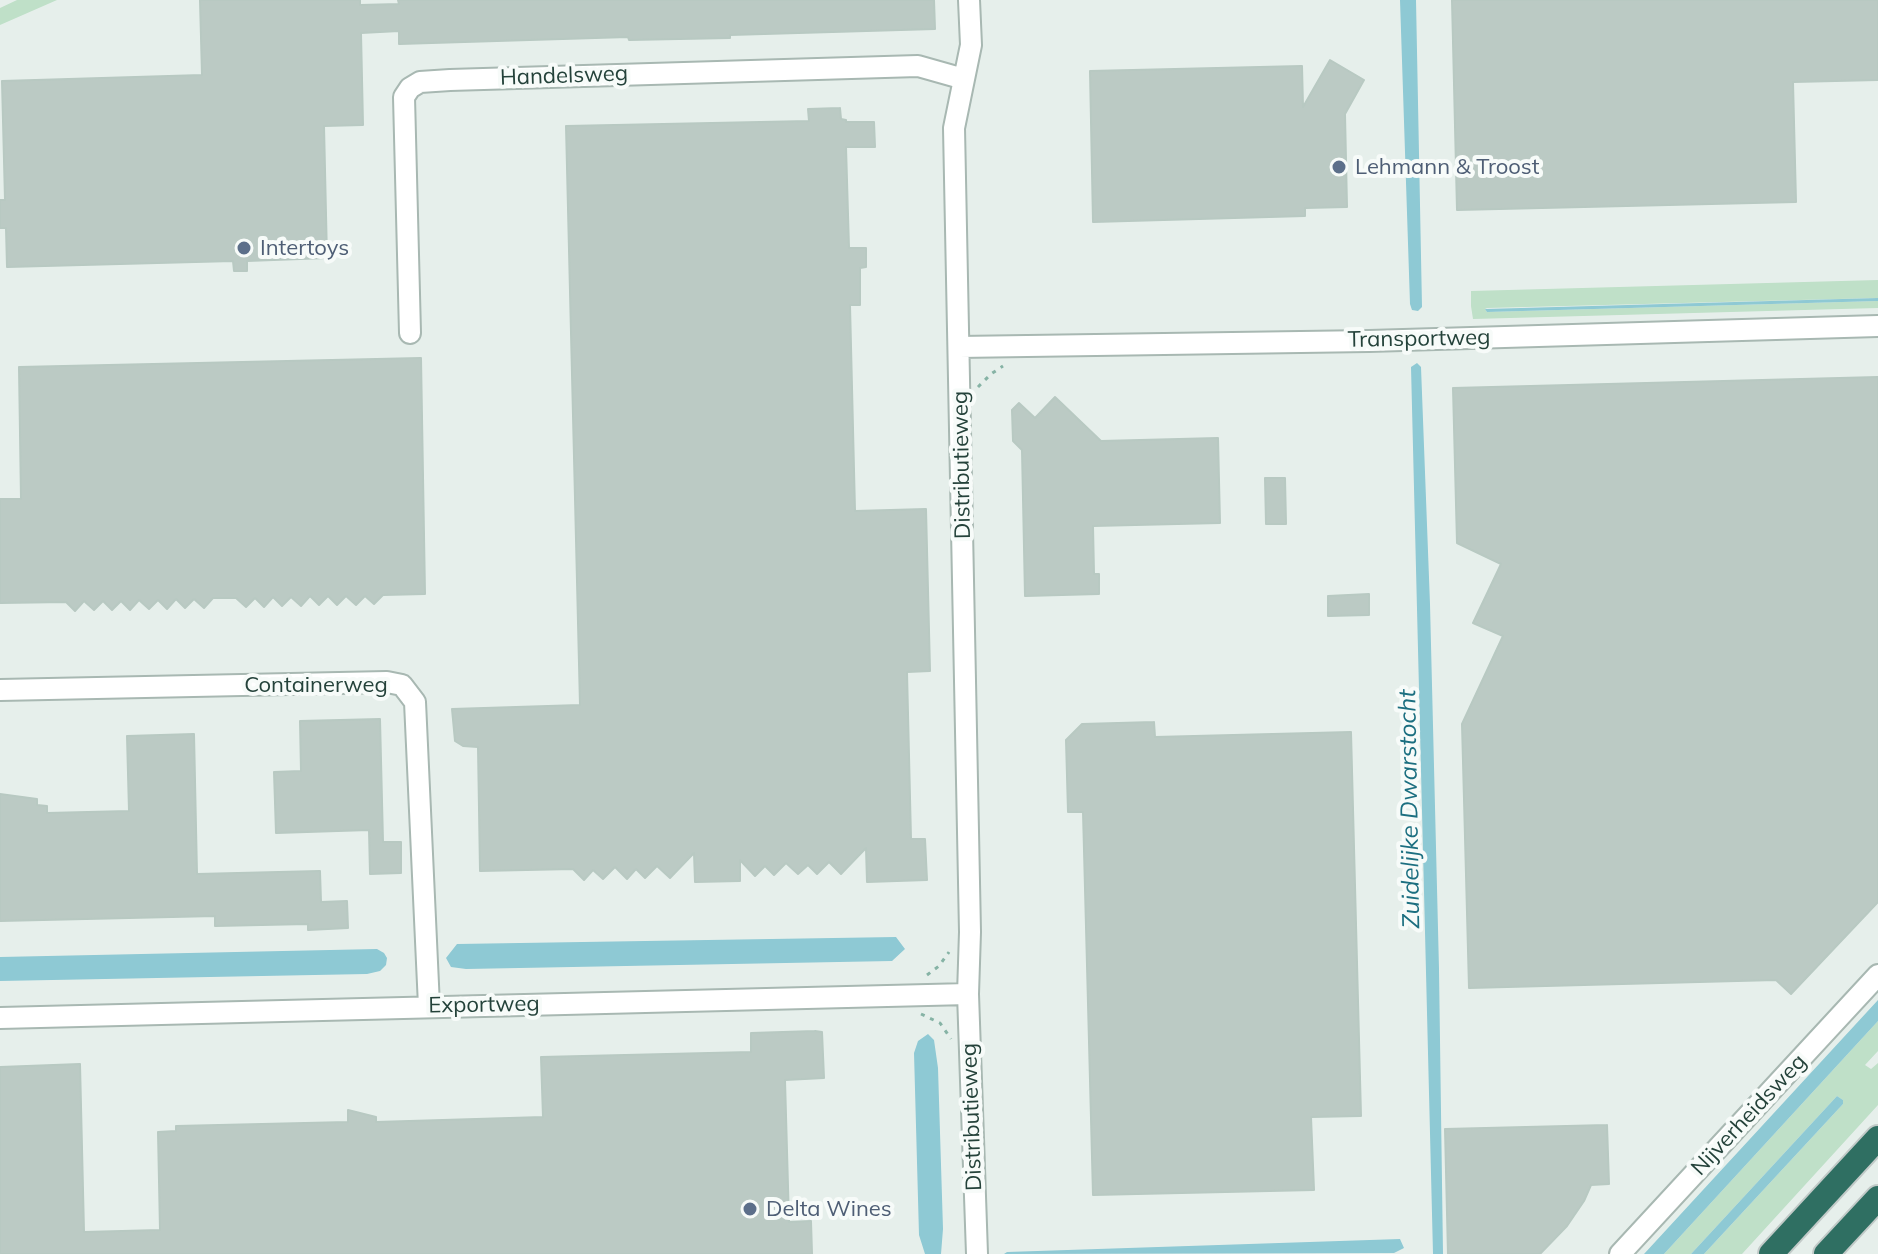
<!DOCTYPE html>
<html>
<head>
<meta charset="utf-8">
<style>
  body { margin:0 }
  canvas { display:block; background:#e6efeb }
</style>
</head>
<body>
<canvas width="1878" height="1254"></canvas>
<script>
const g = document.querySelector('canvas').getContext('2d');
g.lineJoin = 'round';
function paint(path, color) { g.fillStyle = color; g.fill(path, 'evenodd'); }
const poly = rows => new Path2D(rows.map(r => 'M' + r).join(''));
function stroke(path, color, width, dash) { g.strokeStyle = color; g.lineWidth = width; g.lineCap = dash ? 'butt' : 'round'; g.setLineDash(dash || []); g.stroke(path); }
function write(font, color, halo, rows, align = 'center') {
  g.font = font + ' Mulish,sans-serif'; g.lineWidth = 8; g.setLineDash([]); g.textBaseline = 'middle'; g.strokeStyle = halo; g.fillStyle = color; for (const [text, x, y, turn = 0] of rows) {
    g.save(); g.translate(x, y); g.rotate((+turn || 0) * Math.PI / 180); g.textAlign = isNaN(turn) ? turn : align; if (halo) g.strokeText(text, 0, 0); g.fillText(text, 0, 0); g.restore();
  }
}
paint(poly([
  [17,0,57,0,0,25,0,8],
  [1878,280,1878,298,1487,308,1485,309,1487,312,1878,301,1878,308,1473,319,1471,306,1471,291],
  [1878,1021,1878,1051,1865,1065,1871,1069,1878,1063,1878,1105,1742,1254,1704,1254,1843,1104,1843,1100,1837,1096,1691,1254,1664,1254]
]), '#bfe0c8');
paint(poly([
  [1400,0,1416,0,1422,307,1418,311,1412,310,1410,304],
  [1878,298,1878,301,1487,312,1485,309],
  [1417,363,1421,367,1430,604,1439,969,1443,1254,1433,1254,1429,1093,1411,367],
  [896,937,905,949,892,961,466,969,451,967,446,958,457,944],
  [377,949,384,953,387,958,386,965,380,971,367,974,0,981,0,957],
  [1878,1000,1878,1021,1664,1254,1644,1254],
  [928,1034,934,1040,938,1068,943,1229,941,1254,925,1254,919,1235,914,1053,918,1041],
  [1837,1096,1843,1100,1843,1104,1704,1254,1691,1254],
  [1400,1239,1404,1248,1394,1253,1004,1254,1007,1252]
]), '#8ec9d4');
const building = poly([
  [200,0,360,0,360,5,399,4,398,0,934,0,935,29,730,35,730,38,629,40,628,37,399,44,399,31,361,33,363,125,324,126,327,258,247,261,247,271,234,271,233,261,7,267,6,228,0,228,0,200,5,200,2,81,202,75,200,0],
  [1452,0,1878,0,1878,80,1793,82,1796,202,1457,210,1452,0],
  [1330,60,1364,80,1345,114,1347,207,1305,208,1305,216,1093,222,1090,71,1302,66,1303,107,1330,60],
  [840,108,841,119,846,120,846,122,874,122,875,147,846,147,849,248,866,248,866,267,860,268,860,305,850,305,855,511,926,509,930,671,907,672,911,839,925,839,927,880,867,882,866,848,841,874,829,862,817,874,808,865,798,874,786,863,774,875,765,866,755,876,740,860,740,881,695,882,694,853,670,878,657,866,645,878,636,869,627,879,615,867,603,879,593,870,584,880,573,869,480,871,478,747,463,746,455,741,452,709,580,705,566,126,809,121,808,109,840,108],
  [421,358,425,594,383,595,374,604,365,596,356,605,346,596,337,605,328,596,319,605,310,596,301,606,291,597,282,606,273,597,264,607,255,598,246,607,236,598,213,598,204,608,194,599,185,608,176,599,167,609,158,600,149,609,139,600,130,610,121,601,112,610,103,601,94,610,84,601,75,611,66,602,0,603,0,499,21,499,19,367,421,358],
  [1878,377,1878,902,1791,994,1776,980,1469,988,1462,724,1503,636,1473,623,1501,564,1457,543,1453,388,1878,377],
  [1055,397,1101,441,1218,438,1220,523,1093,526,1094,574,1099,574,1099,594,1025,596,1022,450,1013,441,1012,410,1019,403,1035,418,1055,397],
  [1265,478,1285,478,1286,524,1266,524,1265,478],
  [1369,594,1369,615,1328,616,1328,596,1369,594],
  [380,719,383,842,401,842,401,873,370,874,369,830,276,833,274,772,301,771,300,721,380,719],
  [1154,722,1155,737,1351,732,1361,1116,1311,1117,1314,1190,1093,1195,1083,812,1068,812,1066,740,1082,724,1154,722],
  [194,734,197,874,320,871,321,902,347,901,348,928,308,930,308,924,215,926,215,916,0,921,0,794,37,799,37,805,47,806,47,813,129,811,127,736,194,734],
  [815,1031,822,1032,824,1078,785,1080,789,1222,811,1221,812,1254,0,1254,0,1067,80,1064,84,1232,160,1230,158,1132,176,1131,176,1126,348,1122,348,1110,376,1117,376,1122,543,1117,541,1057,751,1052,751,1033,815,1031],
  [1607,1125,1609,1184,1591,1185,1584,1201,1567,1226,1540,1254,1448,1254,1445,1129,1607,1125]
]);
paint(building, '#bbcac4');
stroke(building, '#b8c9c2', 2);
const minor = poly([
  [969,0,971,45,954,128,970,932,968,994,977,1254],
  [410,333,404,97,410,88,420,82,450,80,918,66,964,79],
  [959,347,1369,341,1878,326],
  [0,690,387,682,402,685,415,702,429,1006],
  [0,1018,968,994],
  [1620,1254,1878,975]
]);
const highway = poly([
  [1771,1254,1878,1138],
  [1826,1254,1878,1198]
]);
stroke(minor, '#a8b8b2', 24);
stroke(highway, '#c2cac8', 28);
stroke(poly([
  [978,387,991,374,1003,366],
  [927,975,939,966,949,952],
  [921,1014,940,1023,951,1039]
]), '#86b3a5', 3, [4, 6]);
stroke(minor, '#fff', 20);
stroke(highway, '#2f6f62', 24);
for (const [x, y, r, color] of [
  [1339,167,8,"#5c6f8a"],
  [244,248,8,"#5c6f8a"],
  [750,1209,8,"#5c6f8a"]
]) { const dot = new Path2D(); dot.arc(x, y, r, 0, 2 * Math.PI); g.fillStyle = color; g.fill(dot); stroke(dot, '#f7fbf9', 3); }
write('22px', '#24423a', '#f7fbf9', [
  ["Handelsweg",564,76,-2],
  ["Transportweg",1419,339,-1],
  ["Distributieweg",962,465,-91],
  ["Containerweg",316,685],
  ["Exportweg",484,1005,-1],
  ["Nijverheidsweg",1749,1115,-47],
  ["Distributieweg",972,1117,-92]
]);
write('22px', '#4e5e75', '#f7fbf9', [
  ["Lehmann & Troost",1355,167],
  ["Intertoys",260,248],
  ["Delta Wines",766,1209]
], 'left');
write('italic 24px', '#1c6f80', '#f7fbf9', [
  ["Zuidelijke Dwarstocht",1410,809,-91]
]);
</script>
</body>
</html>
